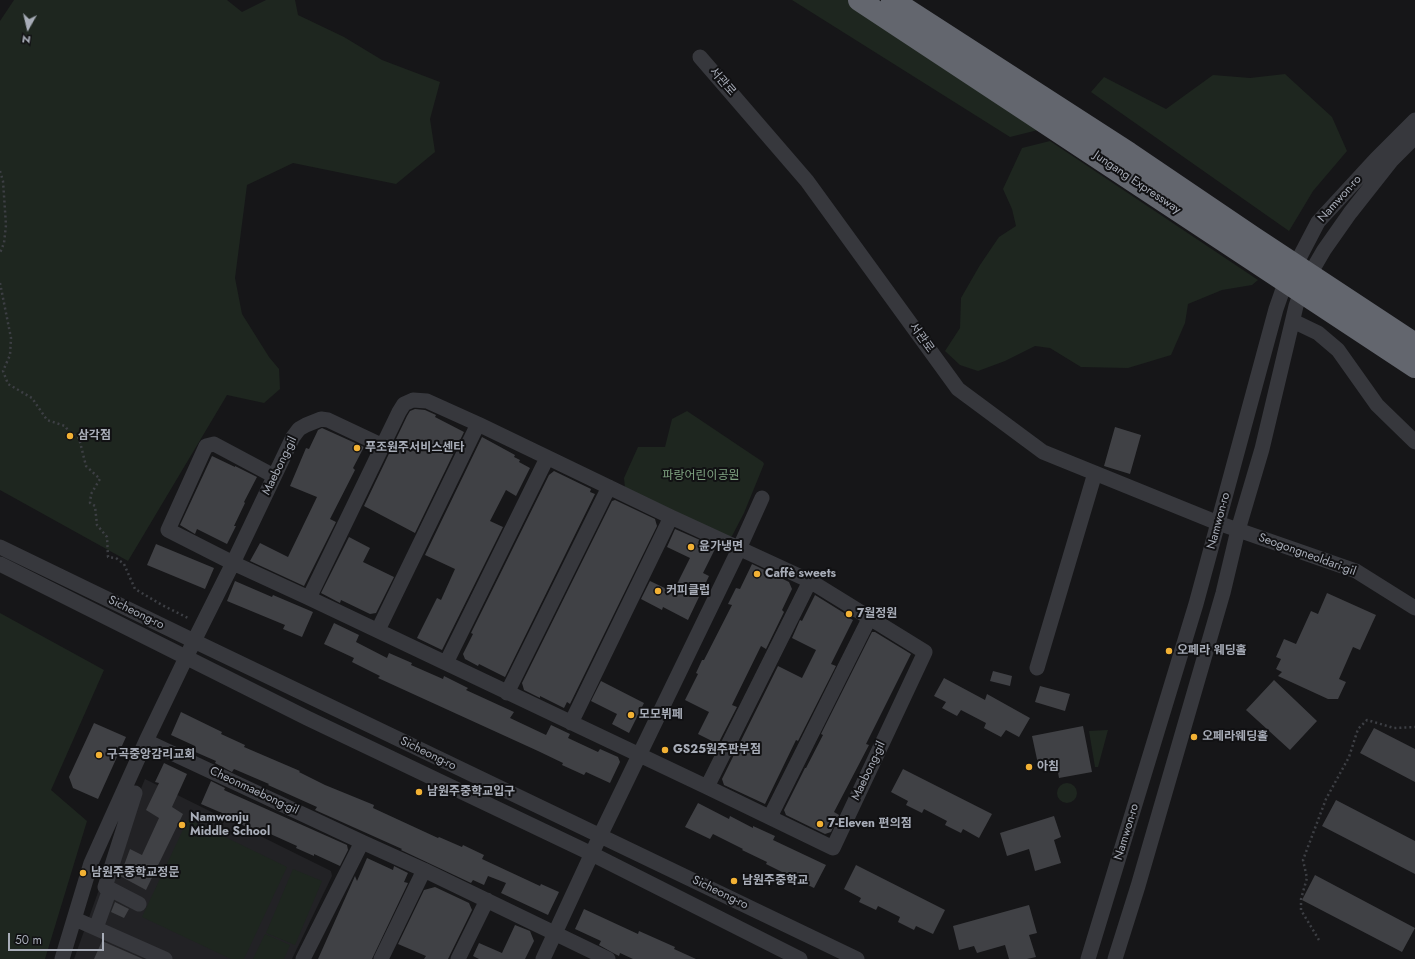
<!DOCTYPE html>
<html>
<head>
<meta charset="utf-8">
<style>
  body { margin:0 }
  #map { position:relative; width:1415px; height:959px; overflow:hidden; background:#161618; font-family:Jost,sans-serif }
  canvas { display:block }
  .north { position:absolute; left:8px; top:8px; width:40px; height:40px; -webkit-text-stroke:3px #111113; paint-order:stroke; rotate:188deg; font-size:11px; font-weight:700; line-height:16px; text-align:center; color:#a8adb8 }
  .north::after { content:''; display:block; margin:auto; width:14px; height:18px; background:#a8adb8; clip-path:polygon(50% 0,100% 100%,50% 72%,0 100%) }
  .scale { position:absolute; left:8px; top:933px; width:96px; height:18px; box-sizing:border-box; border:2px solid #a8adb8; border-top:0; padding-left:5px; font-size:12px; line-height:14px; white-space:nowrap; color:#a8adb8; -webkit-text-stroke:3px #111113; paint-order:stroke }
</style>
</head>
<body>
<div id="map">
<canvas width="1415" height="959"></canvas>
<div class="north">N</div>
<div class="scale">50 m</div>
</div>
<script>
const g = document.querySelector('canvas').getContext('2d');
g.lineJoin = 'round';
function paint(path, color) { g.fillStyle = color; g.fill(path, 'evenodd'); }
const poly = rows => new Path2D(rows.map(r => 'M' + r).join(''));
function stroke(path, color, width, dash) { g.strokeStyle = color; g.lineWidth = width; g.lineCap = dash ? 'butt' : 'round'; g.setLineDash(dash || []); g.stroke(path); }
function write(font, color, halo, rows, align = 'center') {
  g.font = font + ' Jost,"Noto Sans KR",sans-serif'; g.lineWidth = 4; g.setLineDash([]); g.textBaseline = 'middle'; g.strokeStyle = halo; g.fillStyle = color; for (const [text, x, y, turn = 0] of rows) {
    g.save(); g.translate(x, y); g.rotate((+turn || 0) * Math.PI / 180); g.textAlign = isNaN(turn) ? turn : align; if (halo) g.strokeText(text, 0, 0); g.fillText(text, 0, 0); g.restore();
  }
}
paint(poly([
  [145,779,331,871,332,876,292,959,74,959,101,884]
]), '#222225');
paint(poly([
  [14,0,227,0,242,12,266,0,295,0,298,15,344,37,382,60,440,82,430,119,435,152,396,184,293,163,247,185,235,278,242,314,269,357,279,369,280,389,264,403,227,395,128,561,0,490,0,21],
  [792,0,873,0,1058,125,1010,137],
  [1285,74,1332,117,1347,151,1313,191,1289,231,1091,92,1104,77,1166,109,1213,75,1250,78],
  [1050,141,1258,280,1252,285,1222,290,1188,304,1185,323,1171,355,1128,368,1081,367,1050,348,1035,346,1005,361,978,371,960,365,945,351,960,328,961,298,980,265,999,237,1016,226,1012,209,1003,189,1022,148],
  [687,411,763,462,764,464,744,513,732,536,729,537,625,488,624,478,638,447,665,447,672,419],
  [0,613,104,670,51,790,87,821,45,959,0,959],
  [1108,730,1098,767,1095,767,1089,731],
  '1057 793a10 10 0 1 1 20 0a10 10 0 1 1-20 0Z',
  [188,819,287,867,244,959,231,959,142,917],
  [293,869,322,881,295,945,266,933],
  [265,934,290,945,284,959,253,959]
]), '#1e261f');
paint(poly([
  [415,409,425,410,436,415,435,417,464,432,415,533,364,506,407,416,410,411],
  [1115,427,1141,435,1130,474,1104,466],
  [322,428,364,447,353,468,355,470,330,519,336,522,304,586,250,561,260,543,288,557,317,497,290,486,306,448,309,449,318,430],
  [482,437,515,455,514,457,520,460,519,462,530,468,516,496,506,490,490,521,503,527,442,650,417,638,437,598,441,600,455,569,425,555],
  [212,456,235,467,235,466,257,477,244,502,245,503,234,526,236,526,227,544,197,529,195,534,180,525],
  [554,471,591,489,590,492,595,494,505,677,479,664,478,666,465,659,463,654,473,634,471,633,549,475],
  [615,500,655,519,657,526,570,704,567,702,564,708,540,696,540,698,524,690,522,683,612,501],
  [675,529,716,547,703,573,709,576,688,620,663,607,662,610,641,599,650,581,673,592,690,558,667,547],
  [349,537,370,548,363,562,394,577,376,613,370,614,341,600,340,603,321,593],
  [156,544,214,568,205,589,147,565],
  [752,564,789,582,792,589,782,610,784,612,766,649,761,646,732,705,737,707,718,744,698,734,709,712,685,700,698,674,696,673,702,660,704,660,732,605,728,604,736,588,740,589],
  [235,581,272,597,273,595,313,612,302,637,283,629,285,625,227,601],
  [1327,593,1376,615,1360,650,1353,647,1339,679,1346,682,1338,699,1328,699,1278,676,1282,672,1276,669,1281,659,1276,657,1284,639,1296,644,1311,611,1318,614],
  [815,595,844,613,844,615,853,620,831,664,836,666,798,741,796,740,765,804,724,785,722,779,778,666,802,678,816,650,792,638,800,620,802,621],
  [334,623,359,635,356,642,387,658,389,653,412,663,411,665,443,679,444,676,468,688,466,690,514,712,510,718,546,735,551,725,570,734,568,738,598,752,600,749,618,757,620,762,610,783,586,772,584,775,562,765,563,763,538,751,378,678,380,676,352,662,354,658,324,644],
  [872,632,875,632,911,654,866,744,869,745,834,812,839,815,831,832,825,834,786,815,784,810,805,768,806,768,823,735,821,734],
  [993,671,1012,676,1010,686,990,681],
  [944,678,985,700,987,694,1030,718,1019,737,1006,730,1001,737,984,728,986,723,961,710,957,716,942,708,946,702,934,696],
  [1274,680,1317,721,1290,750,1246,710],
  [601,681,644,703,629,733,612,724,617,714,591,701],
  [1040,686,1070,694,1065,711,1035,702],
  [181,712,222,732,221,734,245,745,244,747,300,771,299,772,325,785,374,805,373,808,438,838,439,837,462,847,463,845,484,855,482,859,540,886,541,884,559,892,548,915,501,893,506,883,488,876,484,885,473,880,471,883,401,850,402,849,315,810,317,807,268,785,269,784,234,769,232,772,215,763,216,761,193,751,195,746,171,735],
  [94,723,126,737,98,799,73,788,69,777],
  [1083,726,1092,772,1059,778,1056,761,1038,764,1032,736],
  [1374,728,1415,749,1415,782,1360,753],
  [164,763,187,774,172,807,183,814,146,890,120,876,130,849,142,855,159,818,146,810,159,783,155,782],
  [903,769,992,814,979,838,963,829,961,833,945,825,947,821,924,809,922,813,906,805,908,801,891,792],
  [211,781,225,788,224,790,226,791,347,845,348,850,340,866,314,854,314,856,296,848,297,846,266,832,264,835,221,815,222,813,201,804],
  [1336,800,1415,841,1415,874,1322,826],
  [698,803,729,819,730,816,753,828,753,826,775,836,773,840,826,865,814,888,766,864,767,862,742,850,743,849,713,834,710,839,685,827],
  [1054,816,1061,837,1054,840,1061,863,1035,871,1029,849,1007,856,1000,833],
  [367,858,393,870,394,866,408,873,404,882,408,883,372,959,318,959,351,885,355,876,357,881],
  [856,865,945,910,933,934,916,926,914,930,898,922,900,917,878,906,876,910,859,902,861,898,844,889],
  [1315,875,1415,928,1402,952,1302,900],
  [435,887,469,903,472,910,448,959,424,959,426,956,398,944,424,890],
  [115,902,129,909,124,918,111,912],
  [1029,905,1037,933,1029,935,1036,957,1027,959,1009,959,1005,945,977,953,974,946,959,950,953,926],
  [584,909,638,934,639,931,675,947,674,949,696,959,633,959,620,953,619,956,615,954,599,945,601,941,575,929],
  [515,925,530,931,534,941,525,959,479,959,473,956,479,943,502,953],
  [102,941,143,959,94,959]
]), '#404145');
stroke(poly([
  [0,171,3,181,6,225,4,243,0,253],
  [0,283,11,338,10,355,3,371,8,384,32,398,47,420,65,426,69,432,79,438,86,466,100,479,91,494,90,503,95,506,97,525,107,537,108,557,116,558,124,564,135,589,162,605,190,619],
  [1319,940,1301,910,1301,899,1307,878,1303,860,1326,799,1349,757,1358,729,1367,720,1394,728,1415,727]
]), '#3d3f44', 2.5, [2, 3]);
stroke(poly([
  [700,57,807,181,958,389,1043,452,1218,523,1356,571,1415,608],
  [1293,321,1318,333,1338,350,1377,405,1415,442],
  [413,400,427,401,478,424,671,517,810,581,925,652,833,848,707,787,309,598,399,412,404,404,413,400],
  [274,476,214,444,206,446,168,530,233,563,309,598],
  [0,547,194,641,857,959],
  [0,564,307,718,592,854,800,959],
  [378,630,478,424],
  [446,663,547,458],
  [1037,668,1095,473],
  [507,693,609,487],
  [571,723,671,517],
  [146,741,362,842,303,959],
  [707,787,810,581],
  [770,817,870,617],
  [362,842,424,870,608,959],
  [110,889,105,887,135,793],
  [75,919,165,959],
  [96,928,110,889,139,904],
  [62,959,91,863,146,741,194,641,233,563,293,437,299,429,306,425,321,419,328,420,381,445],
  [381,959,424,870],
  [458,959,487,900],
  [543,959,600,836,739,549,762,498],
  [1088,959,1196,604,1276,309,1283,289,1318,222,1376,159,1415,120],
  [1115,959,1138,886,1223,593,1238,530,1262,449,1296,306,1303,286,1324,250,1350,213,1391,161,1415,137]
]), '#37383d', 15);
stroke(poly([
  [859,0,1415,367],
  [892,0,1129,153,1253,237,1415,344]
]), '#63666e', 22);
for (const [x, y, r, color] of [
  [70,436,4,"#f2b134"],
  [357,448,4,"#f2b134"],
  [691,547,4,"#f2b134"],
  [757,574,4,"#f2b134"],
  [658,591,4,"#f2b134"],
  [849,614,4,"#f2b134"],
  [1169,651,4,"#f2b134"],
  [631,715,4,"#f2b134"],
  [1194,737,4,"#f2b134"],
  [665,750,4,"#f2b134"],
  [99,755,4,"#f2b134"],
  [1029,767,4,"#f2b134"],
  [419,792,4,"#f2b134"],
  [820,824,4,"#f2b134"],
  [182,825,4,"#f2b134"],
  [83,873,4,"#f2b134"],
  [734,881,4,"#f2b134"]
]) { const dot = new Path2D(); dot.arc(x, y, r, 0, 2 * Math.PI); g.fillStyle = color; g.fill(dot); stroke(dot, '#111113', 1.5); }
write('12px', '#a8adb8', '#111113', [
  ["서관로",722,82,49],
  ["Jungang Expressway",1137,183,34],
  ["Namwon-ro",1340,199,-48],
  ["서관로",921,338,54],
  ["Maebong-gil",280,466,-64],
  ["Namwon-ro",1219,521,-75],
  ["Seogongneoldari-gil",1307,555,20],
  ["Sicheong-ro",136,613,26],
  ["Sicheong-ro",428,754,26],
  ["Maebong-gil",869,771,-65],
  ["Cheonmaebong-gil",254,791,25],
  ["Namwon-ro",1127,832,-73],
  ["Sicheong-ro",720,893,26]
]);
write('bold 12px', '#a8adb8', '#111113', [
  ["삼각점",78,436],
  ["푸조원주서비스센타",365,448],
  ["윤가냉면",699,547],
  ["Caffè sweets",765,574],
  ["커피클럽",666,591],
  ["7월정원",857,614],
  ["오페라 웨딩홀",1177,651],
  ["모모뷔페",639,715],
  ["오페라웨딩홀",1202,737],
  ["GS25원주판부점",673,750],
  ["구곡중앙감리교회",107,755],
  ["아침",1037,767],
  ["남원주중학교입구",427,792],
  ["Namwonju",190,818],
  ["Middle School",190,832],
  ["7-Eleven 편의점",828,824],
  ["남원주중학교정문",91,873],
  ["남원주중학교",742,881]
], 'left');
write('12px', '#7fa381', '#111113', [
  ["파랑어린이공원",701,476]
]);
</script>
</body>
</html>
